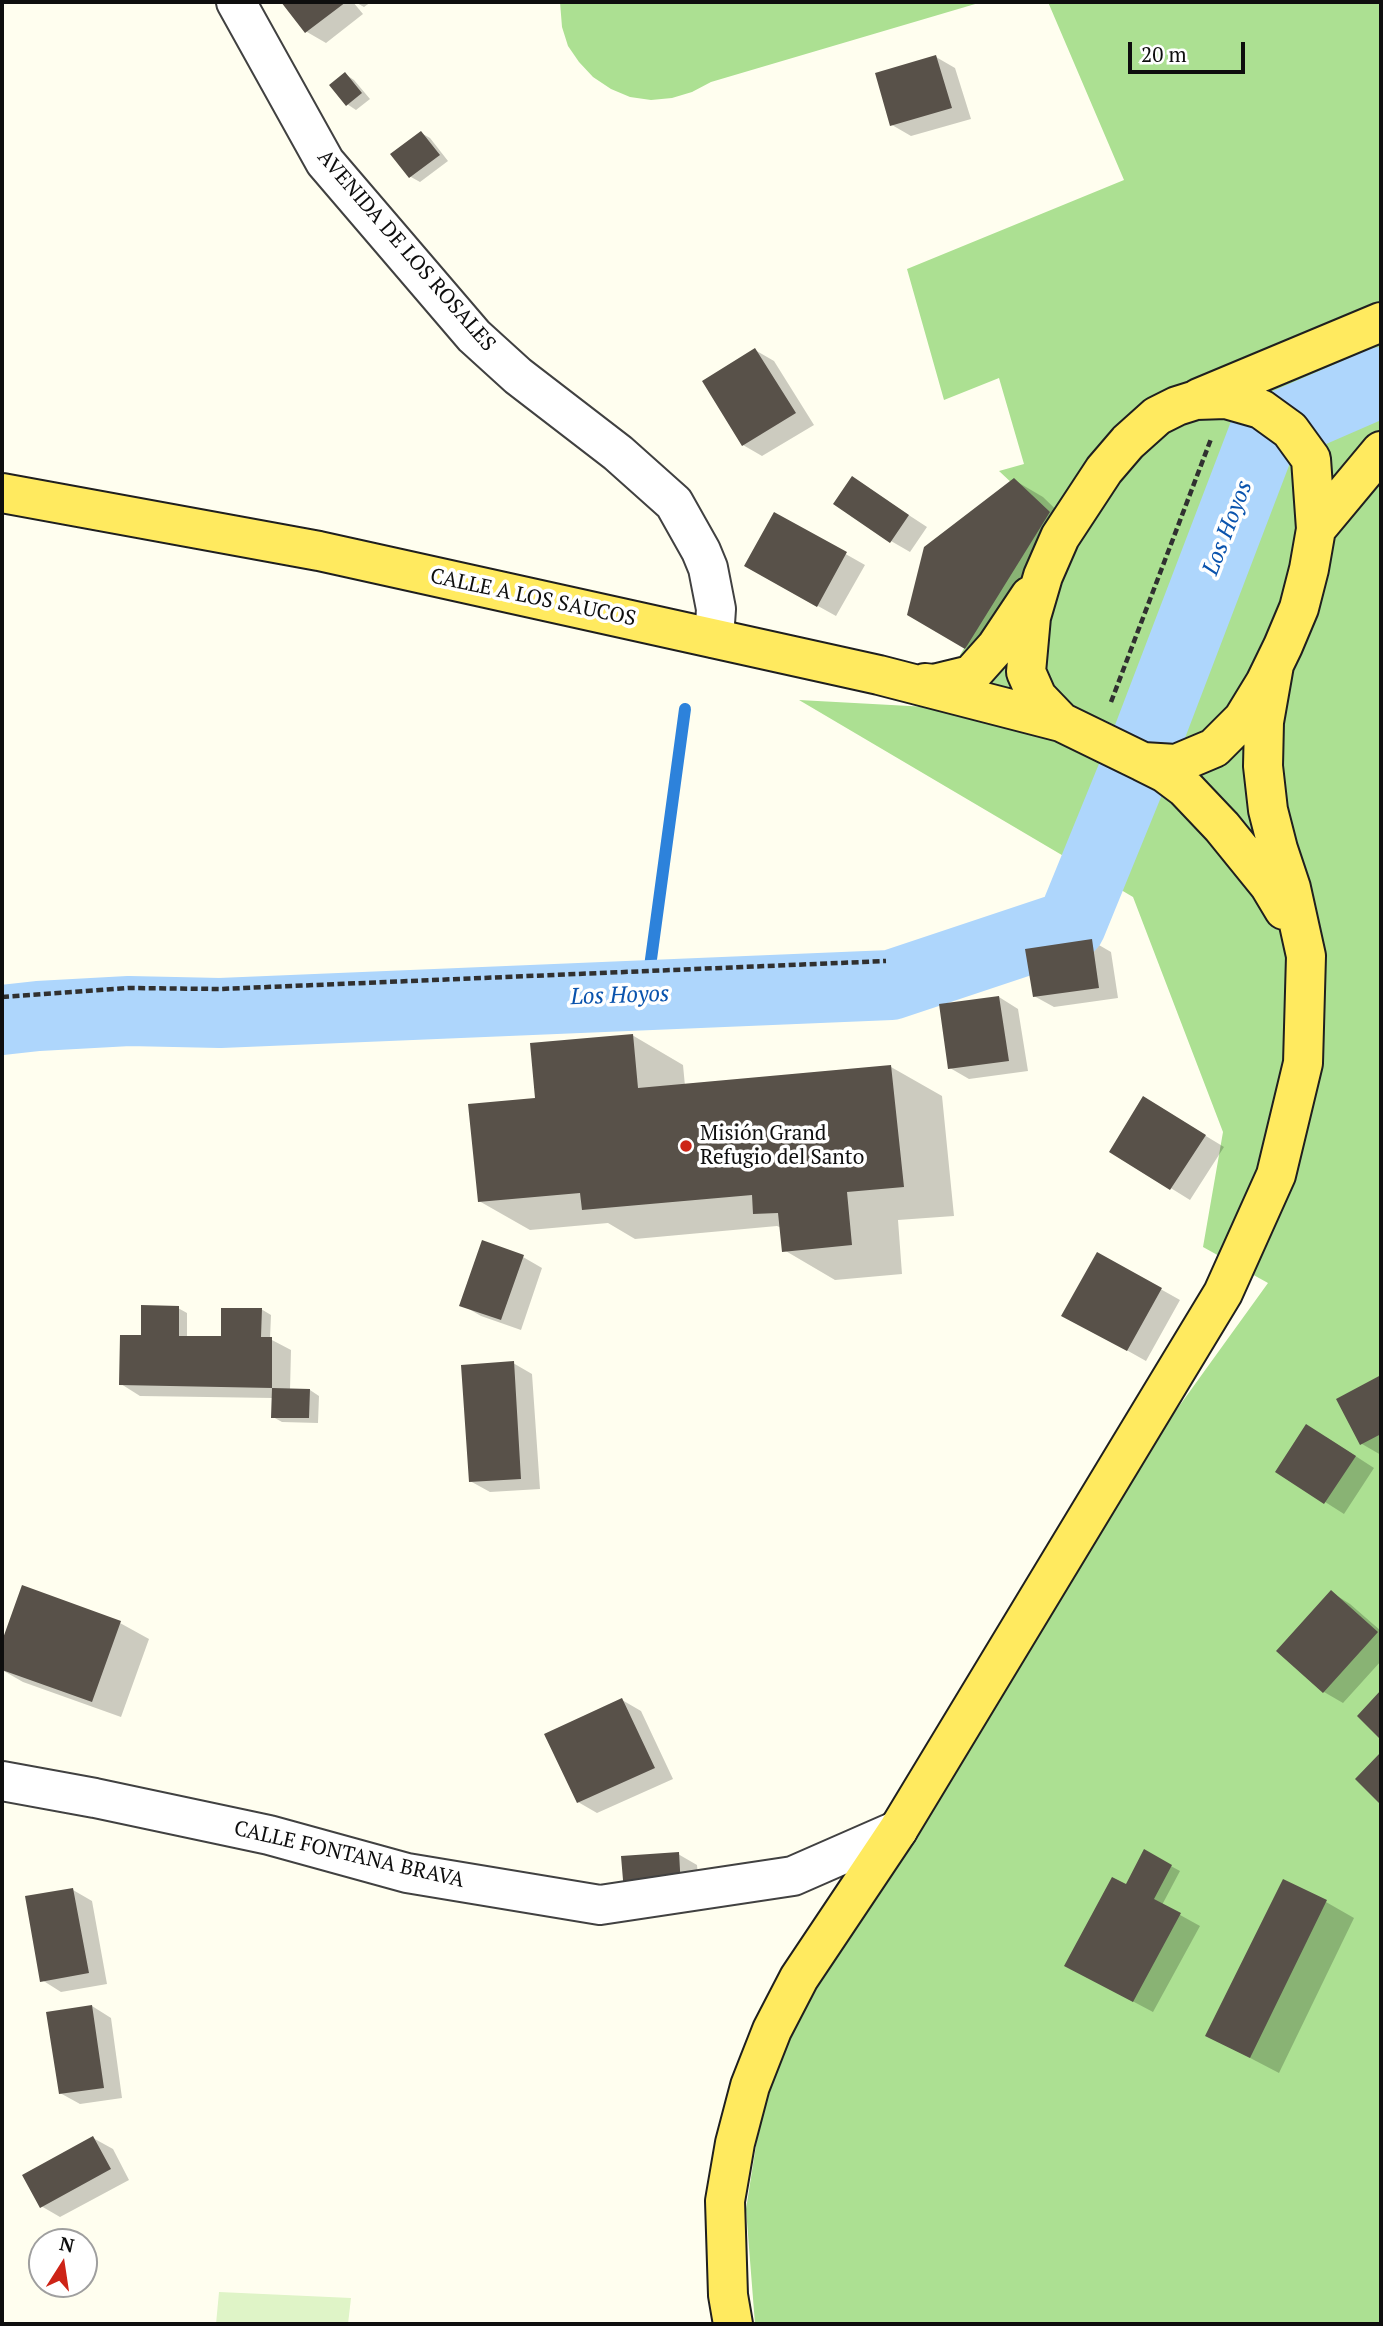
<!DOCTYPE html>
<html>
<head>
<meta charset="utf-8">
<style>
  body { margin:0 }
  #map { position:relative; width:1383px; height:2326px; overflow:hidden; background:#fffeef; font-family:"PT Serif",serif }
  canvas { display:block }
  .frame { position:absolute; inset:0; border:4px solid #0e0e0e; pointer-events:none }
  .north { position:absolute; left:28px; top:2228px; width:70px; height:70px; box-sizing:border-box; background:#fff; border:2px solid #9f9f9f; border-radius:50%; rotate:12deg; font-size:19px; font-weight:700; line-height:28px; text-align:center; color:#0e0e0e }
  .north::after { content:''; display:block; margin:auto; width:24px; height:32px; background:#cd2417; clip-path:polygon(50% 0,100% 100%,50% 72%,0 100%) }
  .scale { position:absolute; left:1128px; top:42px; width:117px; height:32px; box-sizing:border-box; border:4px solid #0e0e0e; border-top:0; padding-left:9px; font-size:21px; line-height:24px; white-space:nowrap; color:#0e0e0e; -webkit-text-stroke:5px #fff; paint-order:stroke }
</style>
</head>
<body>
<div id="map">
<canvas width="1383" height="2326"></canvas>
<div class="frame"></div>
<div class="north">N</div>
<div class="scale">20 m</div>
</div>
<script>
const g = document.querySelector('canvas').getContext('2d');
g.lineJoin = 'round';
function paint(path, color) { g.fillStyle = color; g.fill(path, 'evenodd'); }
const poly = rows => new Path2D(rows.map(r => 'M' + r).join(''));
function stroke(path, color, width, dash) { g.strokeStyle = color; g.lineWidth = width; g.lineCap = dash ? 'butt' : 'round'; g.setLineDash(dash || []); g.stroke(path); }
function write(font, color, halo, rows, align = 'center') {
  g.font = font + ' "PT Serif",serif'; g.lineWidth = 7; g.setLineDash([]); g.textBaseline = 'middle'; g.strokeStyle = halo; g.fillStyle = color; for (const [text, x, y, turn = 0] of rows) {
    g.save(); g.translate(x, y); g.rotate((+turn || 0) * Math.PI / 180); g.textAlign = isNaN(turn) ? turn : align; if (halo) g.strokeText(text, 0, 0); g.fillText(text, 0, 0); g.restore();
  }
}
paint(poly([
  [560,2,982,2,711,82,692,92,672,98,651,100,630,97,611,89,593,77,579,62,568,46,562,27],
  [1048,2,1381,2,1381,2324,755,2324,746,2209,764,2095,814,1986,1071,1556,1268,1283,1203,1247,1223,1132,1133,897,799,700,928,707,1046,515,999,471,1024,464,999,378,944,400,907,269,1124,180]
]), '#ace092');
paint(poly([
  [219,2292,351,2298,348,2324,216,2324]
]), '#dff4c7');
paint(poly([
  [283,2,353,2,363,14,326,43,307,32],
  [355,2,371,2,364,7],
  [936,57,955,68,971,119,911,136,892,125],
  [345,74,354,80,370,99,356,110,347,104],
  [421,133,430,138,448,161,420,182,411,177,393,155],
  [755,350,774,361,814,425,762,456,743,445],
  [852,478,927,527,910,552,891,541],
  [1014,480,1043,497,1077,530,994,664,966,648],
  [775,514,865,565,836,616,746,566],
  [1092,941,1111,952,1118,998,1054,1007,1034,996],
  [999,997,1018,1009,1028,1071,969,1079,950,1068],
  [632,1035,683,1065,685,1086,891,1067,942,1096,954,1216,898,1220,902,1274,835,1280,784,1250,782,1228,777,1226,635,1239,608,1223,530,1230,479,1201,537,1099],
  [1163,1110,1224,1147,1190,1200,1111,1151],
  [1098,1254,1180,1300,1146,1361,1064,1315],
  [523,1257,542,1268,521,1330,481,1316,462,1305],
  [178,1308,187,1313,187,1338,228,1338,261,1309,271,1315,270,1339,291,1350,290,1390,310,1390,319,1396,318,1423,282,1422,273,1417,273,1398,140,1396,121,1384,142,1337],
  [513,1363,532,1374,540,1489,490,1492,470,1481],
  [1381,1377,1381,1455,1362,1444,1338,1399],
  [1326,1437,1374,1468,1344,1514,1278,1472],
  [23,1588,120,1623,149,1639,121,1717,23,1682,2,1670,2,1646],
  [1331,1592,1350,1604,1381,1631,1381,1661,1343,1703,1324,1692,1278,1651],
  [622,1700,641,1711,673,1779,597,1813,578,1802],
  [1145,1852,1180,1871,1162,1905,1200,1926,1153,2012,1085,1976,1126,1886],
  [678,1854,697,1865,700,1899,645,1902],
  [73,1890,92,1901,107,1984,61,1992,42,1980],
  [1326,1902,1354,1918,1279,2073,1208,2036],
  [92,2006,111,2018,122,2098,80,2104,60,2093],
  [93,2138,113,2149,129,2180,60,2217,41,2206]
]), '#0003');
stroke(poly([
  [646,996,685,709]
]), '#2d82db', 12);
stroke(poly([
  [1146,742,1264,433,1381,382],
  [2,1020,38,1016,129,1011,220,1013,891,985,1071,925,1131,778]
]), '#aed6fc', 70);
paint(poly([
  [281,2,346,2,305,33],
  [936,55,952,108,890,126,875,73],
  [345,72,362,93,346,106,329,85],
  [421,131,440,155,409,178,390,154],
  [755,348,796,413,742,446,702,381],
  [852,476,909,515,890,543,833,504],
  [1014,478,1050,512,965,649,907,615,924,547],
  [774,512,847,552,817,607,744,566],
  [1092,939,1099,988,1033,997,1025,949],
  [999,996,1009,1061,948,1069,939,1004],
  [633,1034,638,1088,891,1065,904,1187,847,1192,852,1245,782,1252,778,1213,753,1214,752,1195,582,1210,580,1193,478,1202,468,1104,535,1098,530,1043],
  [1143,1096,1206,1135,1170,1190,1109,1152],
  [482,1240,524,1255,501,1320,459,1306],
  [1097,1252,1162,1288,1127,1351,1061,1316],
  [141,1305,179,1306,179,1336,221,1336,221,1308,262,1308,261,1337,272,1337,272,1388,119,1385,120,1335,141,1335],
  [514,1361,521,1479,469,1482,461,1365],
  [1381,1375,1381,1434,1360,1445,1336,1399],
  [272,1388,310,1389,309,1418,271,1418],
  [1306,1424,1356,1456,1324,1504,1275,1472],
  [22,1585,121,1621,92,1702,2,1670,2,1641],
  [1331,1590,1378,1632,1323,1693,1276,1651],
  [1381,1690,1381,1740,1357,1716],
  [622,1698,655,1768,577,1803,544,1734],
  [1381,1752,1381,1805,1355,1779],
  [1144,1849,1172,1865,1154,1899,1181,1913,1133,2002,1064,1966,1112,1877,1126,1884],
  [679,1852,681,1888,624,1892,621,1856],
  [1283,1879,1327,1900,1250,2058,1205,2036],
  [73,1888,89,1973,40,1982,25,1896],
  [92,2005,104,2088,59,2094,46,2012],
  [93,2136,111,2169,40,2208,22,2175]
]), '#585149');
const minor = poly([
  [236,2,325,162,474,336,518,376,618,453,674,503,701,551,708,568,716,609,714,638],
  [2,1781,95,1798,269,1835,407,1873,600,1905,793,1876,898,1830]
]);
const major = poly([
  [1199,398,1381,322],
  [1226,399,1261,409,1290,430,1311,459,1316,529,1309,569,1299,608,1283,646,1265,683,1243,719,1214,748,1176,764,1143,762,1061,722,1037,697,1026,672,1031,617,1043,576,1060,537,1104,470,1128,442,1157,416,1177,406,1196,400,1226,399],
  [2,493,319,551,879,675,1061,722],
  [1316,529,1381,451],
  [925,683,934,684,971,675,996,647,1030,596],
  [1143,762,1165,773,1185,788,1222,827,1269,885,1284,910],
  [733,2324,728,2295,725,2201,735,2143,750,2086,772,2030,799,1978,898,1830,1223,1293,1276,1175,1303,1063,1306,956,1291,888,1278,849,1268,810,1263,766,1264,722,1274,665]
]);
stroke(minor, '#414141', 42);
stroke(major, '#1f1f1f', 42);
stroke(poly([
  [1111,702,1211,439],
  [2,997,128,988,220,989,886,961]
]), '#303030', 4.5, [7, 3.5]);
stroke(minor, '#fff', 38);
stroke(major, '#ffea5f', 38);
for (const [x, y, r, color] of [
  [686,1146,7,"#cd2417"]
]) { const dot = new Path2D(); dot.arc(x, y, r, 0, 2 * Math.PI); g.fillStyle = color; g.fill(dot); stroke(dot, '#fff', 2.5); }
write('21px', '#0e0e0e', '#fff', [
  ["AVENIDA DE LOS ROSALES",406,251,49],
  ["CALLE A LOS SAUCOS",533,598,12],
  ["CALLE FONTANA BRAVA",349,1855,13]
]);
write('21px', '#0e0e0e', '#fff', [
  ["Misión Grand",700,1134],
  ["Refugio del Santo",700,1158]
], 'left');
write('italic 23px', '#0a53ad', '#fff', [
  ["Los Hoyos",1228,528,-69],
  ["Los Hoyos",620,996,-2]
]);
</script>
</body>
</html>
